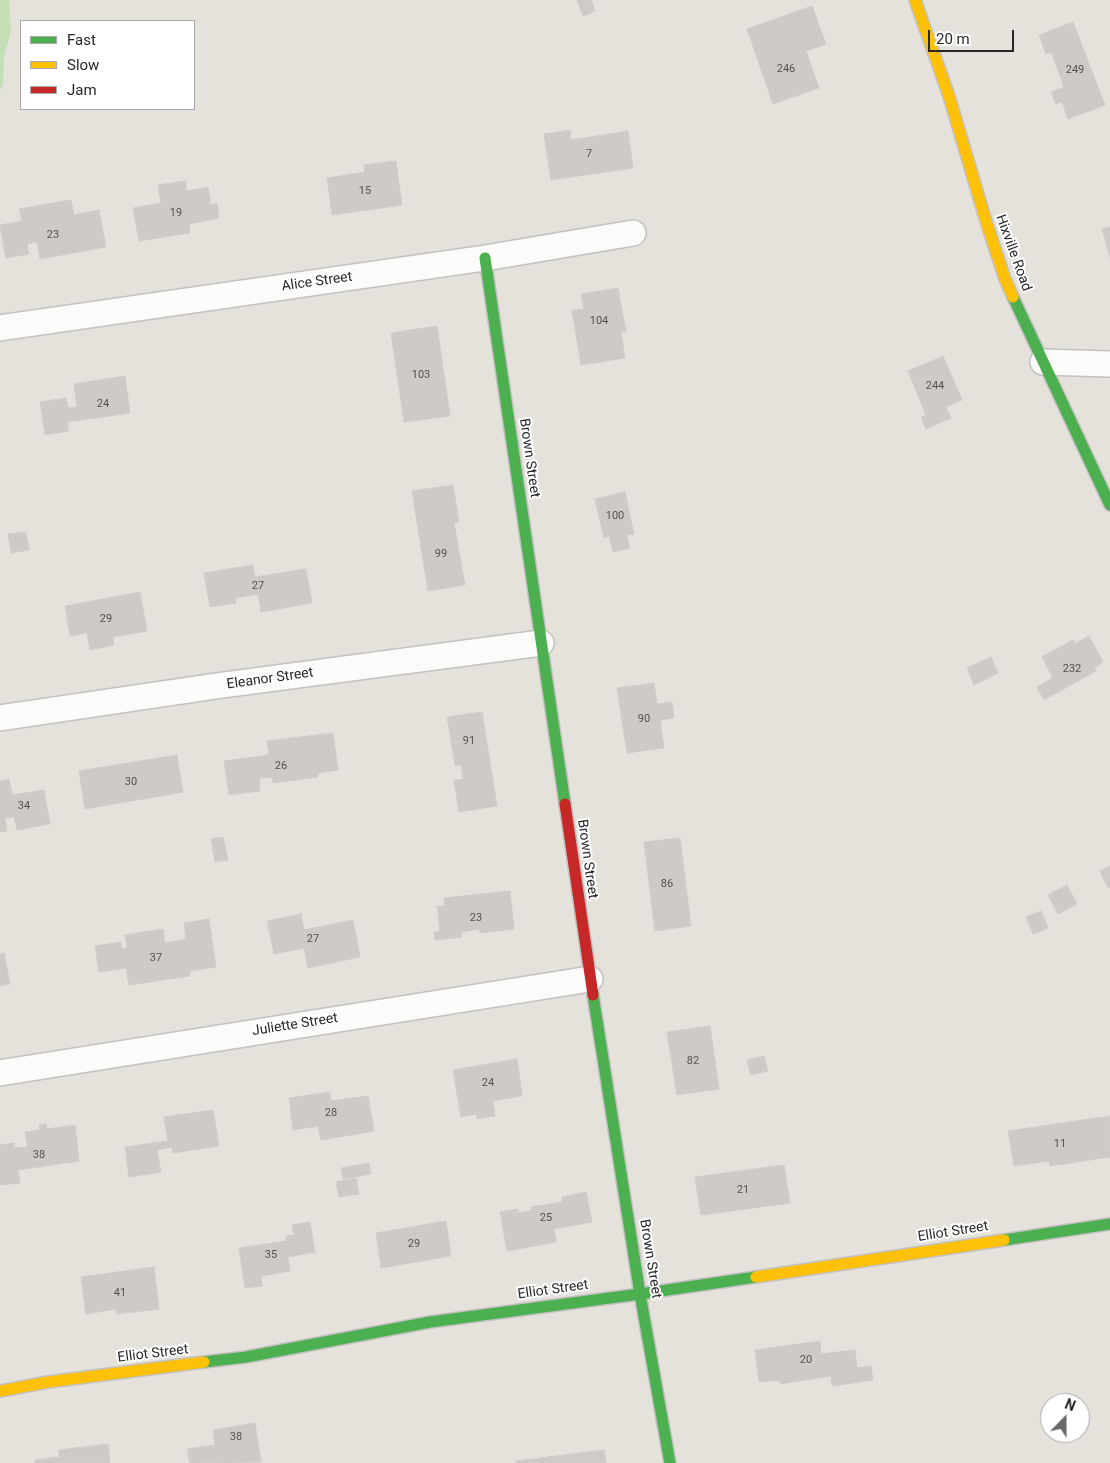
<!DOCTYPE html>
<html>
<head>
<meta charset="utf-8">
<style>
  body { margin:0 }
  #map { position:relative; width:1110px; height:1463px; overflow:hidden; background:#e5e2dc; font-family:Roboto,sans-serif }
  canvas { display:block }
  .legend { position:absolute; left:20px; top:20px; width:175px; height:90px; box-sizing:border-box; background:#fff; border:1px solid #a9a9a9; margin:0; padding:6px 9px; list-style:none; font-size:15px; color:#272727 }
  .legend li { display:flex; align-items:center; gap:10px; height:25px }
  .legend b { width:25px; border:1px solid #a9a9a9 }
  .north { position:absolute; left:1040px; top:1393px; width:50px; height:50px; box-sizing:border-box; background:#fff; border:1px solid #a9a9a9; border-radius:50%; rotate:22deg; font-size:14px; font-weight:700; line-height:20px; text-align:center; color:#272727 }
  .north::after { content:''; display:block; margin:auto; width:18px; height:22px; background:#6a6866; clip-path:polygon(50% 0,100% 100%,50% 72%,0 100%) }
  .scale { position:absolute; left:928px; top:30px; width:86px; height:22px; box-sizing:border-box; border:2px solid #272727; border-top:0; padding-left:6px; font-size:15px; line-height:18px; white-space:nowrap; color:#272727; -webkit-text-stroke:4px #fff; paint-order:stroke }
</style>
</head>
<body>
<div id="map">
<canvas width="1110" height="1463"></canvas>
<ul class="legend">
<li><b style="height:6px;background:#4caf50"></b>Fast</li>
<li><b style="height:6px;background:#ffc107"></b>Slow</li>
<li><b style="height:6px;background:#c62828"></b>Jam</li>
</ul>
<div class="north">N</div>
<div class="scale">20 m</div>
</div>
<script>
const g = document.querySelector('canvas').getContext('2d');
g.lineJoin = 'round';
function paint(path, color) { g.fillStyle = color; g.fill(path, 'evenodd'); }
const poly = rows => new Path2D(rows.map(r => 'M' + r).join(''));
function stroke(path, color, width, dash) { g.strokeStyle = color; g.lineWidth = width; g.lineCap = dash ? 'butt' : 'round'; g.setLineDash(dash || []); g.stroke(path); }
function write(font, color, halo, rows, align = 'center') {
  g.font = font + ' Roboto,sans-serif'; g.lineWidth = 4; g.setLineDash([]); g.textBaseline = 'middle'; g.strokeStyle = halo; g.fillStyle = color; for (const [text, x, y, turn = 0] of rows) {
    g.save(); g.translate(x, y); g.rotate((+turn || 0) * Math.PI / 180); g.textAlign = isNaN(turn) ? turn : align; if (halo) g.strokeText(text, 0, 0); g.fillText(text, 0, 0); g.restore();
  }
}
paint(poly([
  [0,0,9,0,11,31,4,56,3,84,0,91]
]), '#c5e0b6');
const building = poly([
  [577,0,591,0,595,11,583,16,577,0],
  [812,6,826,44,806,51,819,88,773,104,747,29,812,6],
  [1073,22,1105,105,1068,119,1062,102,1056,104,1051,92,1064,87,1051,52,1046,54,1039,35,1073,22],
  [570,130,571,140,628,131,633,168,551,180,544,134,570,130],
  [396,161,402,205,332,215,327,178,365,172,364,165,396,161],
  [185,181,187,191,208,187,211,205,217,203,219,218,189,224,190,233,139,241,133,208,161,203,158,185,185,181],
  [71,200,74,215,99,210,106,247,40,259,37,242,27,244,29,254,6,258,0,225,22,221,19,209,71,200],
  [1110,227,1110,257,1102,229,1110,227],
  [618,288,626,332,621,332,625,358,581,365,572,310,584,309,581,294,618,288],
  [437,326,450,416,404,422,391,333,437,326],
  [943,356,962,400,946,407,951,418,926,429,921,417,926,415,908,371,943,356],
  [125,376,130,413,67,422,69,431,45,435,40,402,66,398,68,408,77,407,74,384,125,376],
  [453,485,459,522,454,523,465,585,428,591,412,491,453,485],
  [625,492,634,534,627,535,630,548,613,552,609,536,604,538,595,499,625,492],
  [26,532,29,550,11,553,8,534,26,532],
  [253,565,255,577,306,569,312,603,261,612,258,594,235,598,236,603,210,607,204,573,253,565],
  [140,592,147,631,113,637,114,645,90,650,87,633,70,636,65,606,140,592],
  [1089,636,1103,662,1094,668,1096,671,1044,700,1037,687,1053,678,1042,657,1073,640,1075,644,1089,636],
  [991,657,998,673,974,685,967,668,991,657],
  [654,683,657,704,672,702,674,718,660,720,664,748,627,753,617,688,654,683],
  [482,712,497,806,459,812,454,780,463,779,461,765,455,766,447,717,482,712],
  [333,733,338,770,318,773,318,777,273,783,272,777,259,778,260,791,229,795,224,761,269,755,267,741,333,733],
  [177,755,183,792,85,809,79,771,177,755],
  [9,779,12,795,44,790,50,824,17,830,14,817,5,818,7,831,0,832,0,781,9,779],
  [223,837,228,860,215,862,211,839,223,837],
  [680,838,691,926,655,931,644,842,680,838],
  [1110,866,1110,887,1108,888,1100,871,1110,866],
  [1067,885,1077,904,1058,914,1048,895,1067,885],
  [510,891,514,929,480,933,479,929,461,932,462,937,435,940,434,932,440,931,437,906,445,906,444,898,510,891],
  [1041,911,1048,928,1033,934,1026,917,1041,911],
  [301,914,304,930,353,920,360,957,308,968,304,948,274,954,267,921,301,914],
  [209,919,216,967,190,971,190,976,129,985,126,968,99,972,95,946,121,942,122,949,127,948,125,935,163,929,165,943,186,939,184,923,209,919],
  [4,953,10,984,0,986,0,954,4,953],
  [710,1026,719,1089,677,1095,667,1032,710,1026],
  [764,1056,768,1071,751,1075,747,1060,764,1056],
  [517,1059,522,1096,493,1101,495,1116,477,1119,477,1114,461,1117,453,1070,517,1059],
  [330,1092,331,1101,368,1096,374,1131,321,1140,318,1126,293,1130,289,1098,330,1092],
  [213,1110,219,1146,173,1153,172,1147,157,1150,161,1172,129,1177,125,1147,168,1141,164,1117,213,1110],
  [1110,1116,1110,1157,1050,1166,1049,1161,1014,1166,1008,1131,1110,1116],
  [46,1124,47,1129,75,1125,79,1161,18,1170,20,1183,0,1185,0,1145,14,1143,14,1148,28,1147,25,1132,40,1130,39,1125,46,1124],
  [369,1163,371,1174,343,1179,341,1168,369,1163],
  [784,1165,790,1203,701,1215,695,1177,784,1165],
  [356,1178,359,1194,339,1197,336,1182,356,1178],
  [586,1192,592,1222,554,1229,556,1242,507,1251,500,1212,518,1209,518,1213,531,1211,531,1207,562,1202,562,1197,586,1192],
  [446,1221,451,1256,381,1268,376,1233,446,1221],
  [310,1222,315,1252,288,1257,290,1271,261,1276,262,1286,245,1288,239,1248,286,1241,286,1236,294,1235,292,1225,310,1222],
  [154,1267,159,1309,117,1314,116,1309,86,1314,81,1277,154,1267],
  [820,1341,821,1354,855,1350,857,1368,871,1366,873,1380,832,1386,831,1376,780,1384,780,1380,759,1382,755,1350,820,1341],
  [255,1423,261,1462,190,1463,187,1449,215,1445,213,1430,255,1423],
  [108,1444,110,1463,35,1463,35,1460,59,1457,59,1450,108,1444],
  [604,1450,606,1463,516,1463,516,1461,604,1450]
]);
paint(building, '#cecbc7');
stroke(building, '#d0cdc9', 1);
const street = poly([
  [0,328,485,258,633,233],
  [1043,362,1110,364],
  [0,718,223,685,541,643],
  [0,1073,590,979]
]);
const fast = poly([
  [485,258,565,804],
  [1013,297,1110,505],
  [593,995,640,1294,670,1463],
  [1004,1240,1110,1224],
  [204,1362,246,1357,430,1322,640,1294,756,1277]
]);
const slow = poly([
  [915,0,949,96,985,218,1005,279,1013,297],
  [756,1277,1004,1240],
  [0,1391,48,1382,204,1362]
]);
const jam = poly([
  [565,804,593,995]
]);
stroke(street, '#c3c1c1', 28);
stroke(fast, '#c3c1c1', 14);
stroke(slow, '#c3c1c1', 14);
stroke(jam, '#c3c1c1', 14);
stroke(street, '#fbfbfa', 25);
stroke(fast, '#4caf50', 11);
stroke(slow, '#ffc107', 11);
stroke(jam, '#c62828', 11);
write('11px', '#525150', null, [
  ["246",786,69],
  ["249",1075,70],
  ["7",589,154],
  ["15",365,191],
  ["19",176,213],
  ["23",53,235],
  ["104",599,321],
  ["103",421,375],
  ["244",935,386],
  ["24",103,404],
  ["100",615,516],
  ["99",441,554],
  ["27",258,586],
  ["29",106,619],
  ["232",1072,669],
  ["90",644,719],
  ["91",469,741],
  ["26",281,766],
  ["30",131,782],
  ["34",24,806],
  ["86",667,884],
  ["23",476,918],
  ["27",313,939],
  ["37",156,958],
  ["82",693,1061],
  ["24",488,1083],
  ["28",331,1113],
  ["11",1060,1144],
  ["38",39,1155],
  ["21",743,1190],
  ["25",546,1218],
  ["29",414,1244],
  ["35",271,1255],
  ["41",120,1293],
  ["20",806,1360],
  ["38",236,1437]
]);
write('14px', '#272727', '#fff', [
  ["Hixville Road",1013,253,70],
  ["Alice Street",317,282,-8],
  ["Brown Street",529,458,82],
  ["Eleanor Street",270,679,-8],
  ["Brown Street",587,859,82],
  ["Juliette Street",295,1025,-9],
  ["Elliot Street",953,1232,-9],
  ["Brown Street",650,1259,81],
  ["Elliot Street",553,1290,-8],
  ["Elliot Street",153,1354,-7]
]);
</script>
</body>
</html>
